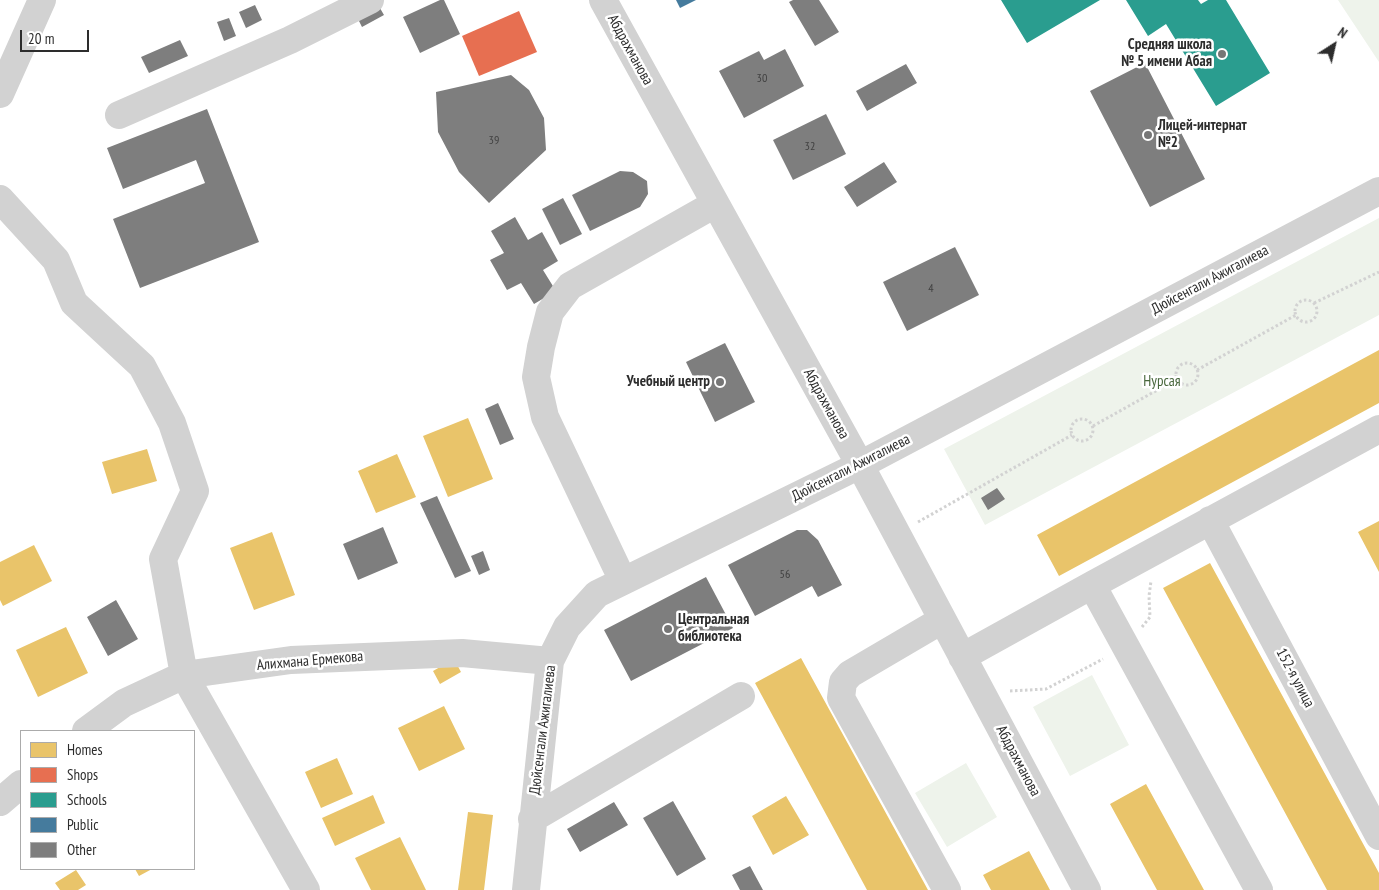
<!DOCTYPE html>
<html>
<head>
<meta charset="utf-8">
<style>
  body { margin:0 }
  #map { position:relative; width:1379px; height:890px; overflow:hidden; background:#fff; font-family:"PT Sans Narrow",sans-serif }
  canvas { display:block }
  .legend { position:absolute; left:20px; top:730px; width:175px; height:140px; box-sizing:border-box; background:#fff; border:1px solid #ababab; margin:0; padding:6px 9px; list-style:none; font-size:15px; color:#2d2d2d }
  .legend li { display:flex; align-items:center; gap:10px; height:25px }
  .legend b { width:25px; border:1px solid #ababab }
  .north { position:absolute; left:1309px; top:20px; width:50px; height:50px; -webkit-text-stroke:4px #fff; paint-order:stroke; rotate:35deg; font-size:14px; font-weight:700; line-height:20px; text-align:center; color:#2d2d2d }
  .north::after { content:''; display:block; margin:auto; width:18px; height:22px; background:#2d2d2d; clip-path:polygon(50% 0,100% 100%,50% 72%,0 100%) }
  .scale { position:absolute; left:20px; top:30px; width:69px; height:22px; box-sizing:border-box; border:2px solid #2d2d2d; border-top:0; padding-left:6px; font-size:15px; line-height:18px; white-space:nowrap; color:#2d2d2d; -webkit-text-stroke:4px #fff; paint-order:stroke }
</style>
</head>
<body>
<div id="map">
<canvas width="1379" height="890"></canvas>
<ul class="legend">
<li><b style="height:14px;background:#e9c46a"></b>Homes</li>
<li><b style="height:14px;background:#e76f51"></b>Shops</li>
<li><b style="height:14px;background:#2a9d8f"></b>Schools</li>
<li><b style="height:14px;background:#457b9d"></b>Public</li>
<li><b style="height:14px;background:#7e7e7e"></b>Other</li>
</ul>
<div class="north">N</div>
<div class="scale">20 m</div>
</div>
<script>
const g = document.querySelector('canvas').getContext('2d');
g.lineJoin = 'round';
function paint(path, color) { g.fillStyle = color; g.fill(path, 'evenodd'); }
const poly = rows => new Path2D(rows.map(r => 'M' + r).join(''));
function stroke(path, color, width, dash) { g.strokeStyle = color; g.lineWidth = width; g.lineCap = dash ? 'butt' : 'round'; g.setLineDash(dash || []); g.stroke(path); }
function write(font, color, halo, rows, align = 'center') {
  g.font = font + ' "PT Sans Narrow",sans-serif'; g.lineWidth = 5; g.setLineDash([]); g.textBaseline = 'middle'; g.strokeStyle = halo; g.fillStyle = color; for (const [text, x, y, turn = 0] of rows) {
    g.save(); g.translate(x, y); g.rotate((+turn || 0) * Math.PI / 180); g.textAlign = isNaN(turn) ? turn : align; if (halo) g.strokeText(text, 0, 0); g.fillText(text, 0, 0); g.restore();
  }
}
paint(poly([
  [1338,0,1379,0,1379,62],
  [1379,218,1379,315,985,525,944,449],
  [1092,675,1129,745,1070,776,1033,707],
  [966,763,997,817,947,847,915,793]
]), '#eef3eb');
paint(poly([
  [1379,350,1379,403,1059,576,1037,535],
  [468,418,493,479,448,497,423,436],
  [147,449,157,481,112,494,102,462],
  [397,454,416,497,376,513,358,471],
  [1379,521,1379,572,1358,532],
  [272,532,295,595,254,610,230,548],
  [34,545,52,581,3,606,0,600,0,562],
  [1210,563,1379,873,1379,890,1327,890,1163,588],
  [66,627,88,673,38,697,16,650],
  [801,658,928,890,867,890,755,683],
  [454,659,461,672,440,684,433,671],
  [444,706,465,749,419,771,398,728],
  [337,758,353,794,321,808,305,772],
  [1146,784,1204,890,1157,890,1110,804],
  [373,795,385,823,335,846,322,818],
  [786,796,809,835,773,855,752,816],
  [468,812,493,815,484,890,458,890],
  [400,837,426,890,371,890,355,858],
  [1029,851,1050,890,991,890,983,875],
  [135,869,152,869,139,876],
  [76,870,86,885,78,890,60,890,55,883]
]), '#e9c46a');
paint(poly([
  [519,11,537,52,479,76,462,36]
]), '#e76f51');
paint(poly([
  [1001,0,1100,0,1027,43],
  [1126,0,1198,0,1201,4,1208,0,1226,0,1270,73,1216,106,1166,24,1148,36]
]), '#2a9d8f');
paint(poly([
  [676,0,696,0,680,8]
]), '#457b9d');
paint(poly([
  [440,0,444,0,460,34,420,53,403,17],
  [793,0,819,0,839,32,815,46,789,2],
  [377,3,384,15,362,27,356,15],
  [255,5,262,20,246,28,239,12],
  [229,18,236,36,224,41,217,22],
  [180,40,188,56,149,73,141,57],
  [785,49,804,86,744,118,719,71,759,51,764,60],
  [1145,63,1205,179,1150,207,1090,91],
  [906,64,917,83,867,111,856,91],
  [511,75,529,90,544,118,546,150,489,203,459,172,438,132,436,92],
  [207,109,259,242,140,288,113,219,205,183,196,160,123,189,107,148],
  [826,114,846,154,793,180,773,140],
  [884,162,897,182,857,207,844,187],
  [620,171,633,172,647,181,648,194,640,207,590,231,572,195],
  [563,198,582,234,560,245,542,209],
  [515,217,528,240,542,232,558,261,543,270,556,291,534,304,521,283,507,290,490,260,504,253,491,231],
  [955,247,979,295,907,331,883,282],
  [725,343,755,402,715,422,686,362],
  [498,403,514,439,500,445,485,409],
  [997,488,1005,499,988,510,981,498],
  [437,496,471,571,455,578,420,503],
  [383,527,398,563,358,580,343,544],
  [797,530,807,530,818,540,842,585,818,597,812,586,755,616,728,565],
  [483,551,490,570,479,575,471,556],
  [706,577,733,628,631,681,604,630],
  [116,600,138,639,108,656,87,617],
  [673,801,706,859,677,876,643,818],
  [614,802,628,825,580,852,567,829],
  [750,866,763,890,740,890,732,875]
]), '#7e7e7e');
stroke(poly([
  '1295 311a11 11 0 1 1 22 0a11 11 0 1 1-22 0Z',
  [1314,303,1379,272],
  '1176 374a11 11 0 1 1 22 0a11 11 0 1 1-22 0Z',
  [1197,370,1296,315],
  '1071 430a11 11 0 1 1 22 0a11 11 0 1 1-22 0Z',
  [1093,426,1177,379],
  [918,522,1072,435],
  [1142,627,1150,617,1149,596,1151,581],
  [1010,691,1046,689,1103,659]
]), '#d2d2d2', 3, [2.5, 2.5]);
stroke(poly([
  [603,0,860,465,1087,890],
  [0,94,42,0],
  [119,115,290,40,370,0],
  [0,199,56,260,74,303,142,366,172,423,195,491,163,559,184,675,306,890],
  [1210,520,1379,836],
  [623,581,545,417,536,377,541,347,550,312,570,286,715,204],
  [1092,585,1259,890],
  [942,620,850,674,843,682,841,698,947,890],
  [962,657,1092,585,1379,429],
  [86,731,124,703,184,675,291,660,462,653,550,661],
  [0,802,21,784],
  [532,819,741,696],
  [526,890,550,661,567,627,597,594,860,465,1379,191]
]), '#d2d2d2', 28);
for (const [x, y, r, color] of [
  [1222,54,5,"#767676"],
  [1148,135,5,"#767676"],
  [720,382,5,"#767676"],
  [668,629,5,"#767676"]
]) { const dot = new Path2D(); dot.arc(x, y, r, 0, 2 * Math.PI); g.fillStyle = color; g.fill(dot); stroke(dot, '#fff', 2); }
write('12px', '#414141', null, [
  ["30",762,79],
  ["39",494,141],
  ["32",810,147],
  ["4",931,289],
  ["56",785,575]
]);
write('bold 15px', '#2d2d2d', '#fff', [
  ["Средняя школа",1212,45],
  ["№ 5 имени Абая",1212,62],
  ["Лицей-интернат",1158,126,"left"],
  ["№2",1158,143,"left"],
  ["Учебный центр",710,382],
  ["Центральная",678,620,"left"],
  ["библиотека",678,637,"left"]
], 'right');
write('15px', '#2d2d2d', '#fff', [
  ["Абдрахманова",630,50,61],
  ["Дюйсенгали Ажигалиева",1210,280,-28],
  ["Абдрахманова",826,404,61],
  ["Дюйсенгали Ажигалиева",851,468,-27],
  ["Алихмана Ермекова",310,661,-5],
  ["152-я улица",1295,678,62],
  ["Дюйсенгали Ажигалиева",543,730,-83],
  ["Абдрахманова",1018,761,62]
]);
write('15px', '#48673c', '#fff', [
  ["Нурсая",1162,382]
]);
</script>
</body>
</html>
